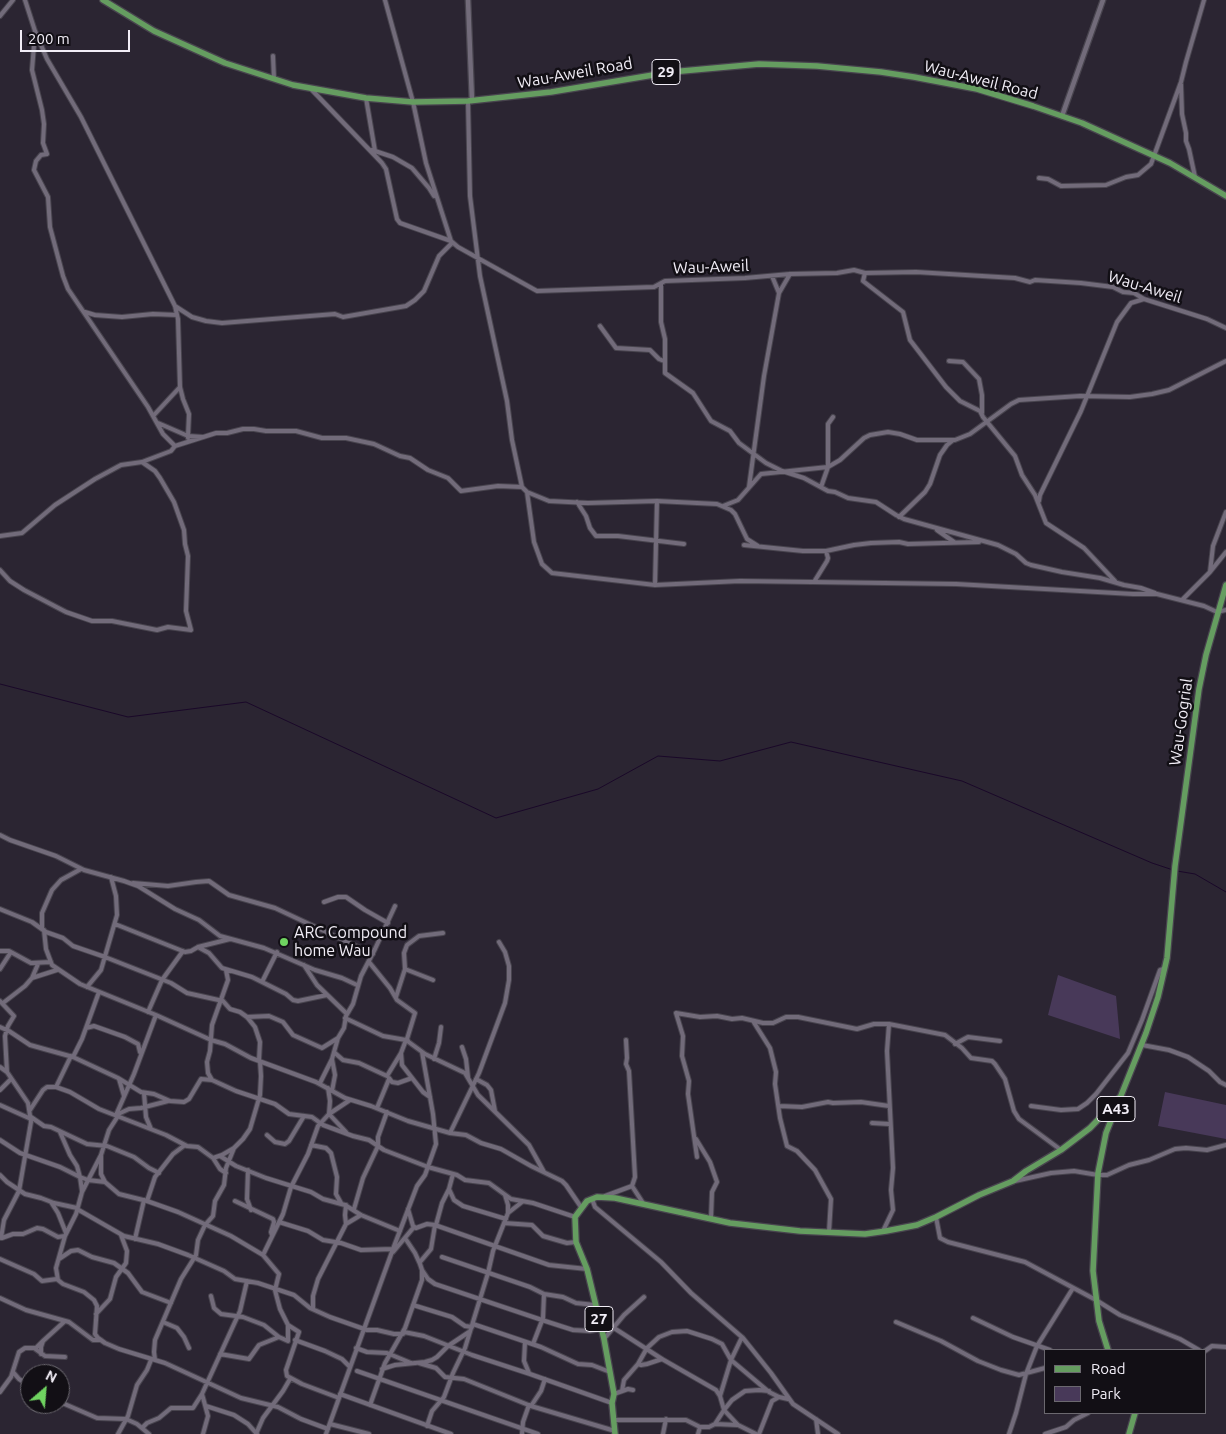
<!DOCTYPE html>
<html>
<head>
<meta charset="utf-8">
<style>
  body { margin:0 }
  #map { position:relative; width:1226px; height:1434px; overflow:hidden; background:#2b2532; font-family:Ubuntu,sans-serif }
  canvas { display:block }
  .legend { position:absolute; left:1044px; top:1349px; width:162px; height:65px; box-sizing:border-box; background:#120f15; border:1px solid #6b686f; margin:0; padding:6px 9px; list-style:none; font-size:15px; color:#f1edf6 }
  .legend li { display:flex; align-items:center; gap:10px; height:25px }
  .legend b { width:25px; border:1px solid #6b686f }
  .north { position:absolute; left:20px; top:1364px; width:50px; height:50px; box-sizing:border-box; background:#120f15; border:1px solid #6b686f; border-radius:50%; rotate:27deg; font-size:14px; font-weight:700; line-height:20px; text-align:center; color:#f1edf6 }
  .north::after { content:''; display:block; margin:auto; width:18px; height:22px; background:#6fd360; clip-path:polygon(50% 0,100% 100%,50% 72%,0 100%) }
  .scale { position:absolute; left:20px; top:30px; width:110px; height:22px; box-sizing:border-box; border:2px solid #f1edf6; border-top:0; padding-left:6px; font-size:15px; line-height:18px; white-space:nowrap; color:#f1edf6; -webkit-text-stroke:4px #120f15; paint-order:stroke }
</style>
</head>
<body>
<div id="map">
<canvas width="1226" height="1434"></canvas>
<ul class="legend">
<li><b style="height:6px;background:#659d60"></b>Road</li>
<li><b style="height:14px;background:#483959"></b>Park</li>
</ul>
<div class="north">N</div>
<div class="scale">200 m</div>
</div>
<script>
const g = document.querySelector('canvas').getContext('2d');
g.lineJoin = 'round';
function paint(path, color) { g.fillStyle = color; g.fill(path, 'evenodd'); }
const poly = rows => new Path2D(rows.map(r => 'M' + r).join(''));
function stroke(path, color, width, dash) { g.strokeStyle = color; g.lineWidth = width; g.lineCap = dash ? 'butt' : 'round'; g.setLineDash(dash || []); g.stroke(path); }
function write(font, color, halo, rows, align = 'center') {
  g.font = font + ' Ubuntu,sans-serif'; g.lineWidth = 5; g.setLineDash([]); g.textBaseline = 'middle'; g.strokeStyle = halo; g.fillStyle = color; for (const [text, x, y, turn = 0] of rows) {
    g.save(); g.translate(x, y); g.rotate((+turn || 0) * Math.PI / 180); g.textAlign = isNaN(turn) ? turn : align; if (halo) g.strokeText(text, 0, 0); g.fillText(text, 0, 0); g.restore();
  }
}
paint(poly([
  [1058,975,1116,996,1120,1039,1048,1015],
  [1165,1092,1226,1105,1226,1139,1158,1126]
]), '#483959');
stroke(poly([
  [0,684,128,717,246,702,496,818,598,789,658,756,720,761,791,742,962,781,1152,863,1173,870],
  [1177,871,1195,874,1226,892]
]), '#1a0829', 1);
const minor = poly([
  [25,0,35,31,47,59,81,117,175,306,178,319,180,387,183,399,189,414,188,436,203,437],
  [385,0,413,102,426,163,451,241,458,247,537,291,654,287,665,281,745,278,790,274,837,273,854,270,865,273,916,272,1015,278,1030,282,1035,280,1081,283,1113,287,1123,292,1134,293,1144,299,1207,319,1226,328],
  [0,16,13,0],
  [35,33,32,70,42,110,44,124,43,143,47,154,41,155,36,161,34,170,48,197,50,227,63,276,68,289,148,407,163,434,175,446],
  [273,56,274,79],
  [1181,84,1182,114,1186,133,1186,141,1189,149,1195,177],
  [311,89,382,163,386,169,397,219,400,223,451,241],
  [366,98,375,151],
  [468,101,470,196,480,276,507,401,512,440,522,487,527,492,534,542,542,564,552,573,655,585,740,581,956,584,1133,594,1157,594,1204,606,1217,612,1226,610],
  [372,150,393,157,412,168,429,188,434,196],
  [1039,178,1048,179,1061,186,1106,185,1126,177,1138,175,1151,164,1181,82,1186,62,1204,0],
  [865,273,863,281,903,312,910,340,946,387,960,401,980,411,983,417,1015,456,1022,475,1035,495,1046,523,1084,548,1115,581],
  [772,276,779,293],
  [661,284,661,322,665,339,665,373,693,393,711,421,730,431,739,443,766,463,782,471,804,478,828,491,835,492,848,498,876,502,896,515,904,519,998,545,1016,554,1026,563,1031,565,1062,572,1100,578,1124,585,1141,588,1155,593],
  [175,306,192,317,206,321,222,323,335,314,343,317,406,306,415,300,424,291,439,256,452,243],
  [85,312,95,315,122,317,153,314,177,315],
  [600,326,616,348,650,350,659,359,664,361],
  [949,361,963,362,979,379,982,395,982,413],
  [154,415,180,387],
  [158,423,188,436,188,438],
  [142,462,171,451,175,446,216,433,227,433,243,429,254,429,266,431,296,431,322,438,346,438,374,444,400,456,410,458,428,470,448,478,461,491,498,486,522,487],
  [749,487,764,376,779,293,790,274],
  [821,487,828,467,828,424,833,417],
  [527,492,549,501,588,503,657,501,717,504,731,510,735,514,747,539,758,546],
  [1039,501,1040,495,1081,411,1117,322,1131,303,1144,299],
  [577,502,586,516,590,528,596,536,618,536,684,544],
  [723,506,738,500,761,474,828,467,840,460,864,438,870,435,888,432,900,434,917,440,955,440,970,434,1011,404,1019,400,1080,396,1130,397,1152,394,1169,390,1226,361],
  [899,517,925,492,930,484,940,455,947,445,952,441],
  [937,530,954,542],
  [0,536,22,533,55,505,95,479,121,465,142,462,155,471,160,478,174,502,184,530,185,544,188,556,186,611,191,630,168,627,157,630,112,621,92,621,66,612,24,590,10,581,0,570],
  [744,545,803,551,826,551,854,545,871,543,899,542,908,544,979,542],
  [1210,572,1226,552],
  [814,582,827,561,828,558,826,551],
  [655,585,657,501],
  [1182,600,1210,572,1213,546,1226,512],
  [0,835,10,840,56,856,84,870,124,881,138,886,175,909,199,920,220,936,264,948,315,970,342,978,357,985],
  [133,883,168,886,196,882,209,881,229,895,275,908,373,954],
  [324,902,338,897,346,897,365,910,388,923],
  [0,909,32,922,46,932,63,938,73,946,105,957,171,983,187,993,223,1001,230,1009,240,1012,247,1017,255,1027,260,1042,259,1060],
  [115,924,185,952,191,951,198,947,230,939],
  [42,929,42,913,52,890,61,880,81,869],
  [44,930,46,949,52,965,80,984,156,1015,211,1040,225,1044,251,1058,316,1082,345,1098,371,1106,408,1121,450,1133,466,1135,481,1143,501,1149,531,1166,562,1181,566,1185,581,1207],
  [198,947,209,953,222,968,252,977,286,994,293,1000,298,1001,327,995],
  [0,951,9,951,31,963,51,962],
  [369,962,390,988,397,1000,415,1013,407,1039,408,1041],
  [304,965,317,985,347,1014],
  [0,969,11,952],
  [405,969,433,980],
  [32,978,38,964],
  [262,982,277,952],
  [87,987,101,970,117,915,116,896,111,877],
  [396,997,405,969,404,953,407,945,419,936,443,933],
  [0,1001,14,1016,8,1026,5,1036,7,1072],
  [3,1003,25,986,32,978,57,970],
  [148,1012,162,980,183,951],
  [247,1017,269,1016,283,1022,293,1035,322,1048,338,1038],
  [345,1018,383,1036,406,1040,425,1054,465,1073,478,1095,529,1145,544,1172],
  [753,1021,770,1048,776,1072,775,1084,780,1118,787,1146,797,1151,815,1170,831,1199,829,1232],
  [0,1027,9,1031,30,1045,73,1057,118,1078,141,1092,154,1094,170,1101,184,1102,189,1099,201,1079,212,1080,236,1091,275,1104,289,1114,312,1117,323,1125,353,1136,369,1140,384,1150,428,1167,457,1175,465,1180,489,1183,511,1199,533,1203,575,1217],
  [86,1028,94,1026,125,1037,138,1044,140,1052],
  [406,1040,401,1053,402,1065,423,1092,430,1097],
  [955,1044,968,1037,1000,1041],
  [1142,1045,1169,1050,1188,1057,1209,1071,1220,1082,1226,1085],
  [462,1047,466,1059,468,1077],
  [335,1053,343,1060,359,1063,387,1076,401,1053],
  [73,1057,82,1039,99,992],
  [434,1059,439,1043,441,1027],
  [0,1067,7,1072,28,1103,31,1122,19,1191,4,1220,1,1238],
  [389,1078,392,1082,398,1083,412,1078],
  [119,1079,124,1096],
  [476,1079,487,1085,491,1090,495,1111],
  [212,1080,208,1073,207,1062,210,1051,212,1025,228,980,226,970],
  [320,1083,332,1059],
  [56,1087,70,1092,99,1109,166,1135,187,1146,198,1147,213,1158,220,1169,226,1173],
  [0,1090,11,1079],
  [332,1091,335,1075,332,1059,338,1038,344,1028,346,1016,353,1004,361,976,375,949,395,906],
  [144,1093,146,1117,151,1129],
  [0,1105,31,1119],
  [779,1106,802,1107,828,1102,833,1103,861,1102,889,1106],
  [1031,1106,1061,1110,1078,1109,1087,1103,1096,1094,1128,1053,1142,1020,1160,970,1165,968],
  [377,1108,389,1079],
  [30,1110,43,1090,47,1087,56,1087,71,1056],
  [116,1115,134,1074,156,1015],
  [116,1115,129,1109,141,1108,168,1101],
  [118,1116,109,1130,101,1155,82,1192,76,1214,65,1236,56,1268,58,1280,63,1284,84,1292,94,1300,97,1306,95,1334,98,1338,105,1343,119,1349,165,1363,241,1398,278,1407,301,1419,328,1429],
  [31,1117,44,1126,51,1127,87,1144,107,1146,134,1157,149,1168,159,1173],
  [872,1123,889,1124],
  [60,1132,70,1155,77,1166,80,1177,88,1180,105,1182,119,1194,147,1201,178,1212,231,1236,263,1255,279,1274,275,1290,276,1294,280,1309,288,1325,288,1341],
  [346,1132,329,1114,350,1100],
  [450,1133,479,1073,505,1003,509,980,509,966,505,952,499,942],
  [267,1135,275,1142,285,1144,289,1141,304,1116],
  [696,1139,710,1162,717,1182,712,1192,711,1218],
  [0,1140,20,1153,60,1167,80,1177,82,1191],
  [311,1145,326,1148,331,1153,337,1177,336,1194,341,1203],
  [101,1156,101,1174,105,1182],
  [220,1156,236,1166,266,1178,311,1192,323,1199,345,1205,361,1215,400,1231],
  [697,1157,688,1094,689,1081,682,1056,683,1036,676,1013,700,1017,717,1016,732,1019,742,1018,763,1023,773,1023,786,1017,798,1017,857,1029,874,1024,889,1024,945,1035,962,1048,971,1058,992,1061,995,1064,1005,1079,1014,1111,1019,1119,1061,1150],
  [213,1158,222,1155,234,1148,243,1139,250,1129,260,1095,261,1076,260,1061],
  [248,1170,247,1199,251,1210],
  [453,1174,449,1189,454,1200,463,1206,506,1219],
  [0,1175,7,1182,25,1194,41,1198,54,1203,77,1208],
  [1015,1181,1051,1173,1074,1171,1098,1175,1107,1175,1129,1165,1149,1160,1175,1149,1186,1148,1207,1150,1226,1145],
  [632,1186,643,1203],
  [605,1196,632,1186,635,1177,629,1071,626,1064,627,1058,626,1040],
  [592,1199,595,1207,661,1262,691,1293,743,1338,771,1373,793,1404,838,1434],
  [147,1201,155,1177,173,1154,185,1145],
  [235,1201,273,1219,274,1222,271,1232,272,1235],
  [51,1202,58,1213,66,1233],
  [77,1209,124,1236,158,1244,188,1255,224,1271,235,1279,258,1283,294,1295,310,1308,330,1317,367,1330,377,1330,394,1334,403,1334],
  [354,1209,363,1178,378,1146,378,1137,387,1112],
  [408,1209,413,1226,416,1228,427,1224,435,1225,549,1265,587,1269],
  [508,1213,522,1202],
  [936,1217,940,1238,948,1242,1025,1262,1096,1300,1120,1315,1180,1339,1199,1350],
  [279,1222,308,1231,323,1240,341,1243,361,1250,393,1249],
  [504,1223,532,1225,543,1236,567,1243,576,1242],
  [346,1224,345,1215,346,1205],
  [436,1225,442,1203,449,1189],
  [883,1231,893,1210,891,1190,893,1168,887,1051,889,1024],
  [2,1238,13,1234,23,1234,37,1228,43,1229,58,1237,65,1236],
  [135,1239,144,1200],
  [393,1252,414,1227],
  [263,1255,283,1214,291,1187,308,1154,318,1126,329,1114,330,1101,328,1088],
  [442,1257,530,1287,544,1294,563,1297,576,1303,595,1305],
  [0,1259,34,1274,42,1281,57,1279],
  [59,1259,71,1251,78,1250,92,1257,114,1263,128,1273,142,1292,171,1303],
  [420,1262,431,1249,435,1225],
  [422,1270,428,1279,435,1284,542,1320,573,1330,590,1331,602,1329],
  [211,1296,214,1308,221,1314,243,1317,264,1325,279,1337,288,1341],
  [0,1298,26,1310,69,1322,93,1340,101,1340],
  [413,1305,452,1317,465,1326,472,1327],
  [313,1309,313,1296,318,1279,346,1224,361,1215],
  [96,1314,110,1299,116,1277,126,1263,127,1251,121,1235],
  [973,1318,1013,1337,1050,1350],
  [163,1322,177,1328,184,1337,189,1348],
  [896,1322,941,1341,978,1361,1001,1370,1019,1375,1045,1368],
  [473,1324,541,1347,578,1364,592,1365,610,1372],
  [288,1325,299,1332,286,1370,287,1376,302,1384,339,1398],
  [614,1328,662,1359,716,1390,720,1396,731,1360,742,1337],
  [404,1332,424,1336,472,1355,530,1374,612,1403],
  [604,1339,624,1315,644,1297],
  [295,1340,325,1351,342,1359,349,1366],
  [525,1342,524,1361,529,1373],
  [533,1344,543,1318,544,1294],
  [34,1348,45,1356,65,1357],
  [356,1348,367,1352,387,1353,411,1363],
  [1205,1351,1212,1346,1226,1347],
  [41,1354,41,1347,43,1341,65,1321],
  [220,1354,249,1359,259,1345,279,1337],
  [155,1360,154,1352,155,1340,181,1279,196,1255,198,1240,205,1225,213,1216,215,1201,224,1185,226,1168,234,1148],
  [419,1363,436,1368,445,1377,464,1379,531,1406,615,1431],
  [638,1364,647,1348,659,1337,672,1332,687,1331,712,1339,722,1344,731,1360,769,1392,779,1397,788,1399],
  [382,1369,395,1365,425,1362,432,1360,437,1357,448,1346,469,1332],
  [357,1371,538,1434],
  [13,1372,19,1379,30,1386],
  [622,1391,624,1380,638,1364,641,1365,647,1364,662,1359],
  [0,1392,11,1377,19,1352,25,1348,36,1348,43,1341],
  [340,1394,451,1434],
  [614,1394,628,1389,633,1390],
  [60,1402,97,1418,126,1419,137,1424,149,1434],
  [370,1405,385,1363,405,1328,422,1280,422,1270,420,1264,415,1253,405,1238],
  [206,1406,234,1415,248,1424,257,1434],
  [531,1406,541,1391,545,1379],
  [816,1419,818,1434],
  [613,1420,686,1420,700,1427],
  [330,1424,369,1434],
  [715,1424,737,1425],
  [427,1426,432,1411,444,1397,453,1373,465,1348,488,1273,493,1251,508,1213,508,1205,505,1195],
  [142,1428,147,1423,159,1418,171,1408,193,1408,202,1394],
  [118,1434,128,1416,137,1385,147,1370,151,1360],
  [203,1434,208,1416,202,1394,240,1311,247,1281],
  [256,1434,263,1418,283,1391,290,1379],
  [326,1434,393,1249,417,1186,425,1175,436,1144,433,1114,422,1052],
  [522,1434,523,1422,529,1405],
  [663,1434,666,1419],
  [698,1434,700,1427,709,1427,715,1424,724,1410,720,1396],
  [756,1434,738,1425,724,1410,732,1400,745,1391,759,1390,769,1391],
  [759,1434,772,1401,779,1397],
  [1009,1434,1016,1413,1026,1374,1037,1346,1073,1288],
  [1045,1434,1066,1427,1074,1420,1088,1413]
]);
const tertiary = poly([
  [468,0,472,101],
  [1062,116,1103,0]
]);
const primary = poly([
  [103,0,154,31,225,63,293,85,366,98,413,102,468,101,551,92,671,72,759,64,817,66,881,72,914,77,977,89,1033,106,1082,123,1170,163,1226,196],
  [1108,1350,1099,1321,1093,1271,1098,1173,1106,1133,1146,1033,1158,997,1167,958,1175,866,1199,689,1206,655,1226,585],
  [615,1434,612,1403,614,1394,604,1339,587,1269,576,1242,575,1217,587,1201,597,1197,615,1198,730,1223,800,1231,865,1234,886,1231,917,1225,936,1217,979,1195,1013,1181,1026,1171,1061,1150,1090,1128,1121,1096],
  [1129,1434,1135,1413]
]);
stroke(minor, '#48444e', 6);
stroke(tertiary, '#48444e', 7);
stroke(primary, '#48444e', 8);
stroke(minor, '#726b7a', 4);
stroke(tertiary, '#726b7a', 4.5);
stroke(primary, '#659d60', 5.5);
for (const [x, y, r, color] of [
  [284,942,5,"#6fd360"]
]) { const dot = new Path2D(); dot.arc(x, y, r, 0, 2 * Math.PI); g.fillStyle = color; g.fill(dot); stroke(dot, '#120f15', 2); }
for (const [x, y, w] of [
  [666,72,28],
  [1116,1109,38],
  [599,1319,28]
]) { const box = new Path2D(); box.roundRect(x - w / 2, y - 12.5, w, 25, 4); g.fillStyle = '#120f15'; g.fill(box); stroke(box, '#f1edf6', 1); }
write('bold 15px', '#f1edf6', null, [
  ["29",666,72],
  ["A43",1116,1109],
  ["27",599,1319]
]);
write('16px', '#f1edf6', '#120f15', [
  ["Wau-Aweil Road",575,73,-10],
  ["Wau-Aweil Road",981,80,14],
  ["Wau-Aweil",711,267,-2],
  ["Wau-Aweil",1145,287,17],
  ["Wau-Gogrial",1181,722,-82]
]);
write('16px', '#f1edf6', '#120f15', [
  ["ARC Compound",294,933],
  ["home Wau",294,951]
], 'left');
</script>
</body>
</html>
